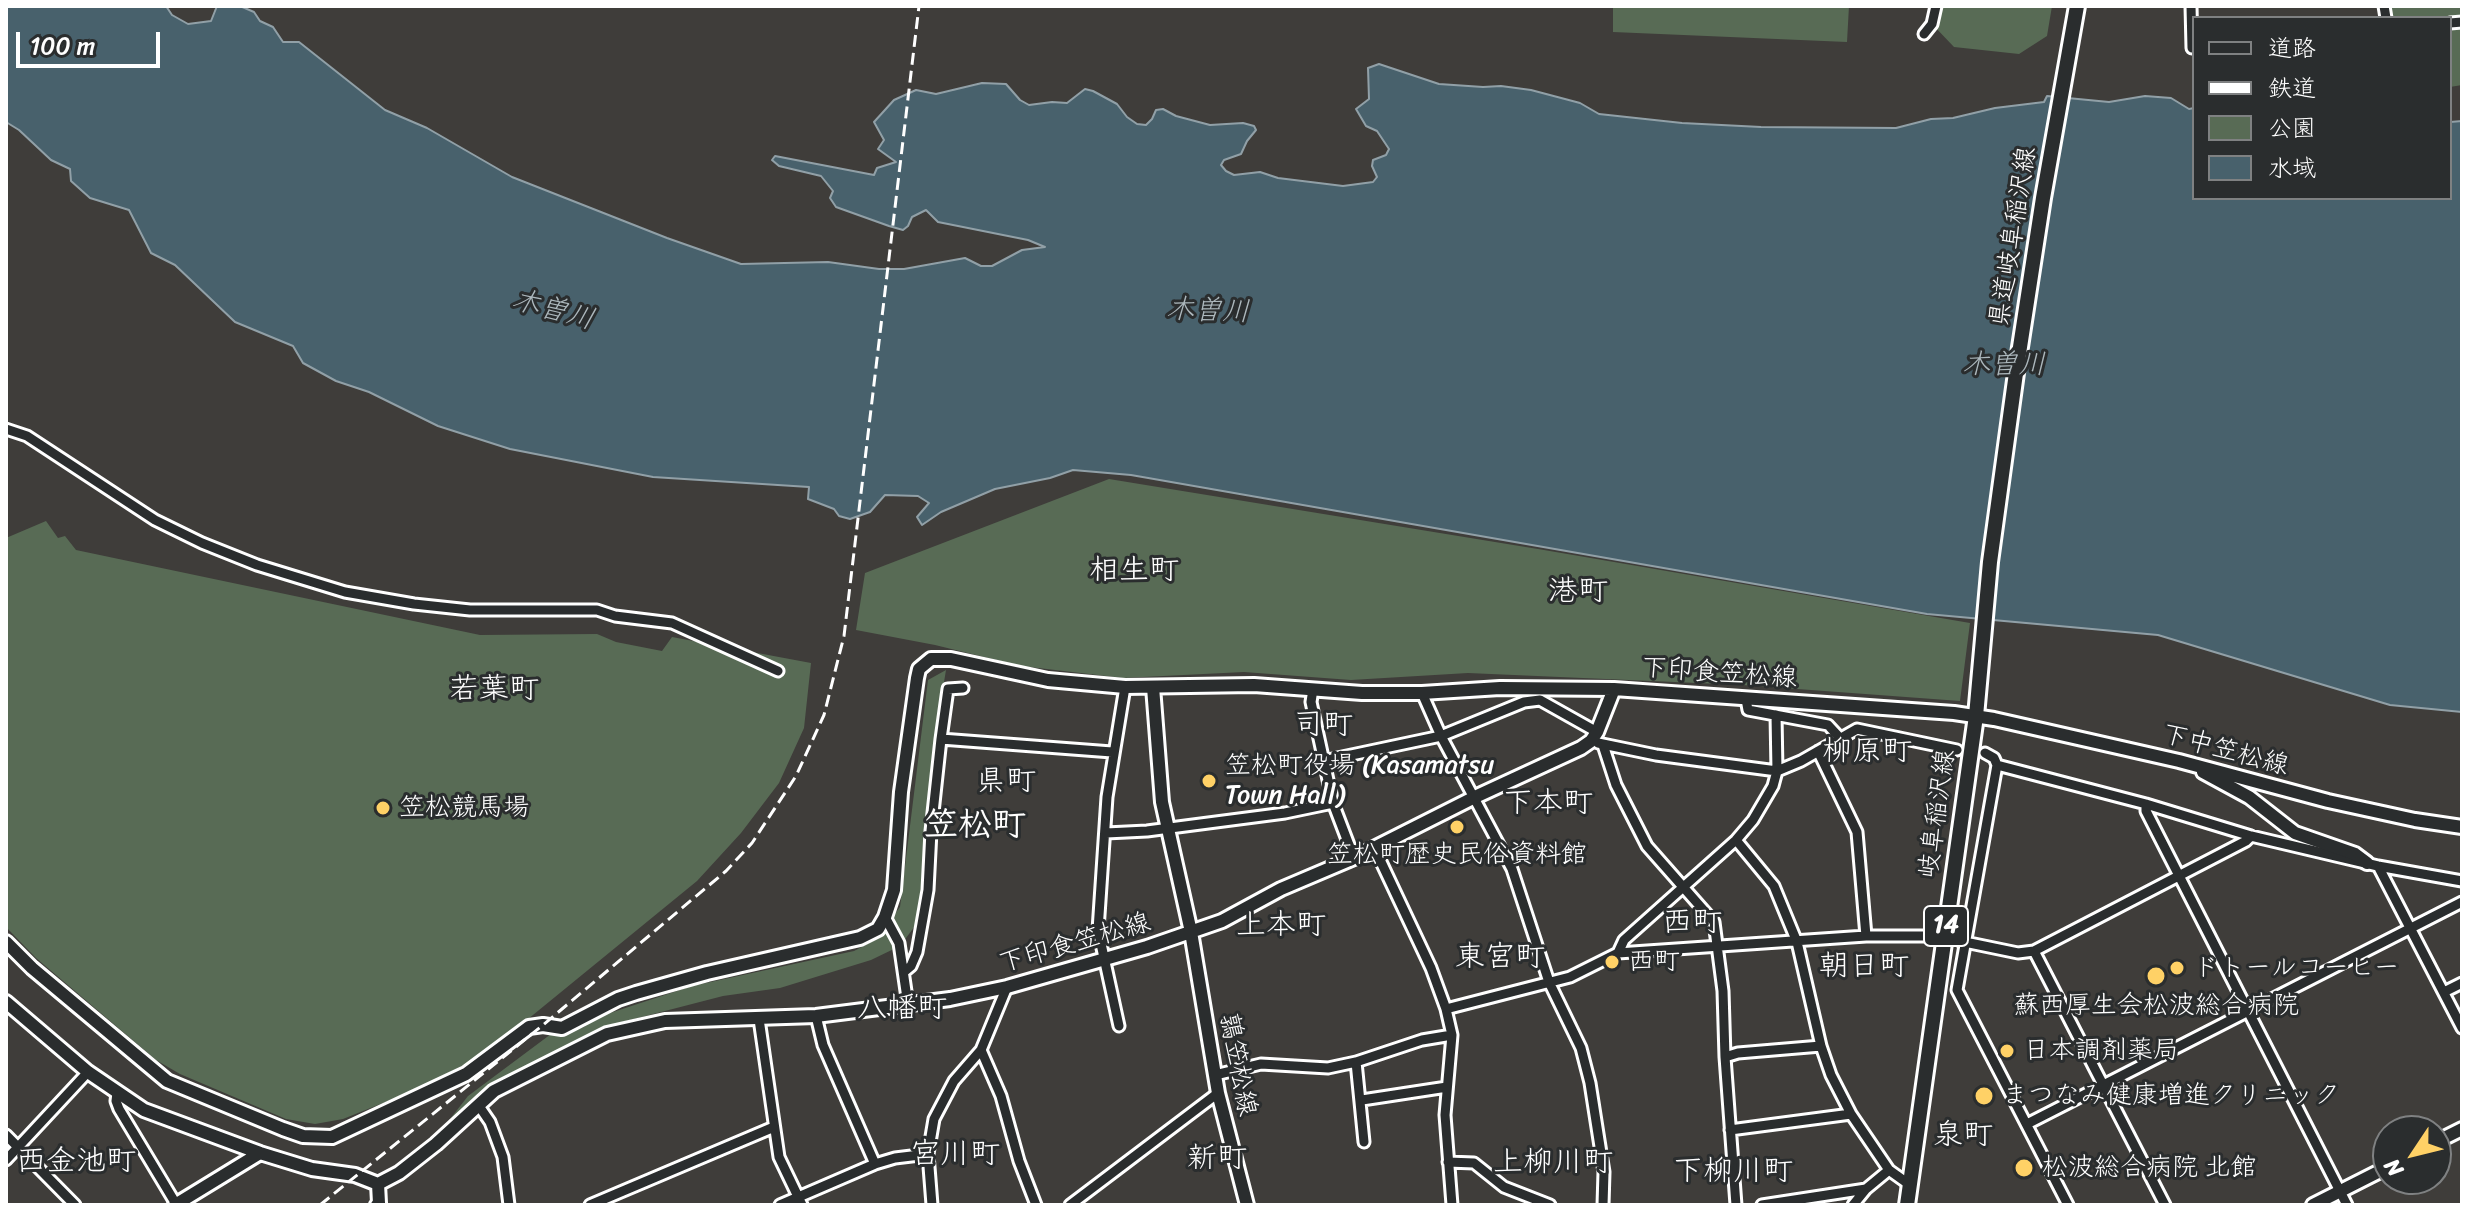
<!DOCTYPE html>
<html>
<head>
<meta charset="utf-8">
<style>
  body { margin:0 }
  #map { position:relative; width:2468px; height:1211px; overflow:hidden; background:#3f3d3a; font-family:Sriracha,"Klee One",sans-serif }
  canvas { display:block }
  .frame { position:absolute; inset:0; border:8px solid #fff; pointer-events:none }
  .legend { position:absolute; left:2192px; top:16px; width:260px; height:184px; box-sizing:border-box; background:#2a2d2e; border:2px solid #7f8182; margin:0; padding:10px 14px; list-style:none; font-size:24px; color:#fff }
  .legend li { display:flex; align-items:center; gap:16px; height:40px }
  .legend b { width:40px; border:2px solid #7f8182 }
  .north { position:absolute; left:2372px; top:1115px; width:80px; height:80px; box-sizing:border-box; background:#2a2d2e; border:2px solid #7f8182; border-radius:50%; rotate:235deg; font-size:22px; font-weight:700; line-height:32px; text-align:center; color:#fff }
  .north::after { content:''; display:block; margin:auto; width:28px; height:36px; background:#ffd166; clip-path:polygon(50% 0,100% 100%,50% 72%,0 100%) }
  .scale { position:absolute; left:16px; top:32px; width:144px; height:36px; box-sizing:border-box; border:4px solid #fff; border-top:0; padding-left:10px; font-size:24px; line-height:28px; white-space:nowrap; color:#fff; -webkit-text-stroke:6px #2a2d2e; paint-order:stroke }
</style>
</head>
<body>
<div id="map">
<canvas width="2468" height="1211"></canvas>
<div class="frame"></div>
<ul class="legend">
<li><b style="height:10px;background:#2a2d2e"></b>道路</li>
<li><b style="height:10px;background:#fff"></b>鉄道</li>
<li><b style="height:22px;background:#586b55"></b>公園</li>
<li><b style="height:22px;background:#48616c"></b>水域</li>
</ul>
<div class="north">N</div>
<div class="scale">100 m</div>
</div>
<script>
const g = document.querySelector('canvas').getContext('2d');
g.lineJoin = 'round';
function paint(path, color) { g.fillStyle = color; g.fill(path, 'evenodd'); }
const poly = rows => new Path2D(rows.map(r => 'M' + r).join(''));
function stroke(path, color, width, dash) { g.strokeStyle = color; g.lineWidth = width; g.lineCap = dash ? 'butt' : 'round'; g.setLineDash(dash || []); g.stroke(path); }
function write(font, color, halo, rows, align = 'center') {
  g.font = font + ' Sriracha,"Klee One",sans-serif'; g.lineWidth = 6; g.setLineDash([]); g.textBaseline = 'middle'; g.strokeStyle = halo; g.fillStyle = color; for (const [text, x, y, turn = 0] of rows) {
    g.save(); g.translate(x, y); g.rotate((+turn || 0) * Math.PI / 180); g.textAlign = isNaN(turn) ? turn : align; if (halo) g.strokeText(text, 0, 0); g.fillText(text, 0, 0); g.restore();
  }
}
paint(poly([
  [1613,6,1849,6,1847,42,1613,32],
  [1936,6,2052,6,2047,36,2019,54,1954,47,1932,24],
  [2375,6,2462,6,2462,85,2450,87,2450,18,2386,18],
  [1109,479,1544,550,1970,623,1960,701,1743,685,1468,673,1351,680,1244,672,1123,678,1021,666,935,645,856,630,865,573],
  [46,521,58,538,65,536,76,550,480,635,597,634,616,642,662,651,672,637,811,663,804,728,779,783,741,833,697,881,484,1055,408,1093,343,1119,315,1124,286,1119,180,1074,156,1060,36,958,6,927,6,538],
  [946,670,933,749,918,922,900,946,871,960,780,988,723,996,607,1026,492,1087,443,1128,468,1096,551,1034,567,1033,584,1027,595,1018,692,986,854,951,875,940,900,907,928,680]
]), '#586b55');
const water = poly([
  [6,6,166,6,172,15,188,24,211,21,217,6,240,6,254,12,260,21,273,27,283,42,299,42,385,110,427,128,512,177,667,238,741,264,828,262,879,269,904,269,965,258,981,266,992,266,1022,250,1045,247,1028,240,938,222,926,210,912,217,908,226,903,230,889,226,836,207,830,198,833,191,821,176,779,166,772,160,775,156,874,175,877,168,896,162,878,149,884,140,874,122,894,100,916,90,936,94,982,83,1006,84,1020,100,1029,105,1052,102,1067,103,1085,89,1093,91,1117,104,1127,117,1137,124,1146,125,1152,119,1156,110,1163,109,1176,116,1210,125,1243,123,1254,126,1256,130,1247,141,1241,154,1224,160,1221,165,1226,171,1234,175,1260,172,1278,178,1343,186,1373,182,1377,177,1372,166,1373,160,1386,155,1389,149,1377,131,1366,126,1356,109,1369,99,1368,68,1379,64,1439,84,1483,87,1501,86,1531,90,1580,103,1599,114,1682,123,1761,127,1896,128,1931,119,1953,118,1995,108,2044,102,2047,96,2109,102,2145,96,2171,98,2189,109,2194,108,2194,198,2450,198,2450,122,2462,121,2462,712,2390,705,2158,635,1927,614,1131,475,1073,470,1050,478,995,489,941,512,922,525,917,517,929,503,918,496,885,495,870,512,850,519,839,516,834,509,808,499,809,487,653,477,510,449,438,426,369,392,336,381,303,363,293,346,235,322,175,265,151,253,129,210,90,198,71,181,70,169,51,160,19,130,6,122,6,6]
]);
paint(water, '#48616c');
stroke(water, '#91a0a7', 2);
const street = poly([
  [2191,6,2192,48],
  [2384,6,2386,18],
  [2450,23,2462,22],
  [1924,34,1932,24,1936,6],
  [6,429,27,436,155,520,202,543,257,565,345,592,414,604,470,610,597,610,615,616,672,623,778,671],
  [963,688,948,689,941,739,1112,752],
  [1313,689,1311,702,1333,803,1354,858],
  [1422,693,1441,736,1512,869,1549,982,1581,1048,1590,1083,1604,1172,1603,1205],
  [1746,699,1748,710,1828,725,1840,738],
  [1598,743,1656,755,1777,771,1801,761,1857,729,1957,750],
  [1603,745,1616,785,1647,846,1714,922,1723,991,1725,1057,1736,1205],
  [1818,751,1857,832,1866,936],
  [1985,753,1994,758,1997,765,2146,804,2251,836,2378,866,2462,881],
  [1323,761,1441,736,1524,702,1540,700,1597,732],
  [1997,765,1957,990,2068,1205],
  [2146,804,2146,811,2347,1205],
  [1106,833,1147,831,1285,813,1333,803],
  [1736,840,1774,886,1797,942,1821,1046,1831,1075,1851,1114,1889,1170,1910,1185],
  [1374,847,1431,968,1446,1009,1452,1035,1445,1115,1452,1205],
  [2378,866,2462,1028],
  [885,917,899,943,908,1005],
  [1960,941,2018,953,2034,951,2246,841,2251,836],
  [2034,951,2165,1205],
  [1618,953,1624,940,1736,840,1753,820,1773,786,1777,771,1776,715],
  [905,971,911,966,917,952,928,890,931,831,941,739],
  [2444,992,2462,983],
  [1446,1009,1570,977,1618,953,1866,936,1930,936],
  [816,1016,823,1045,875,1164],
  [759,1019,779,1157,802,1205],
  [1119,1026,1098,930,1107,797,1125,687],
  [981,1050,1001,1096,1019,1161,1036,1205],
  [1725,1057,1738,1053,1821,1046],
  [1356,1062,1364,1142],
  [1215,1075,1261,1064,1328,1068,1356,1062,1422,1040,1452,1035],
  [117,1093,116,1101,119,1109,176,1204],
  [1362,1100,1447,1087],
  [479,1106,490,1122,503,1157,509,1205],
  [2027,1124,2462,902],
  [1730,1130,1851,1114],
  [6,1135,75,1205],
  [6,1160,88,1072],
  [1448,1162,1474,1163,1504,1187,1550,1205],
  [590,1205,774,1127],
  [780,1205,875,1164,895,1158,928,1154],
  [932,1205,928,1154,934,1119,954,1081,981,1050,1007,987],
  [1070,1205,1218,1093],
  [1762,1205,1866,1189],
  [1853,1205,1866,1189,1889,1170]
]);
const secondary = poly([
  [1153,687,1162,802,1191,932,1218,1093,1247,1205],
  [2203,772,2249,797,2295,833,2355,854,2367,863],
  [6,942,32,968,167,1081,283,1129,303,1136,332,1137,466,1074,529,1027,543,1025,562,1028,618,999,636,993,707,973,860,938,878,929,885,917,894,890,901,792,917,678,919,669,931,659,951,659,1048,680,1125,687,1254,685,1362,693,1422,693,1500,688,1614,689,1954,713,1994,719,2179,761,2328,801,2415,820,2462,827],
  [6,1002,88,1072,144,1110,260,1153,312,1169,355,1175,378,1184,399,1173,436,1144,494,1091,607,1034,665,1021,816,1016,950,999,1007,987,1147,947,1222,921,1281,889,1354,858,1475,797,1581,748,1591,741,1597,732,1614,689],
  [2436,1142,2462,1129],
  [175,1205,260,1153],
  [377,1205,379,1203,378,1184],
  [2313,1205,2388,1167]
]);
const primary = poly([
  [1907,1205,1976,716,1990,562,2016,373,2043,198,2077,6]
]);
stroke(street, '#fff', 15);
stroke(secondary, '#fff', 18);
stroke(primary, '#fff', 20);
stroke(street, '#2a2d2e', 9);
stroke(secondary, '#2a2d2e', 12);
stroke(primary, '#2a2d2e', 14);
stroke(poly([
  [320,1205,543,1025,726,871,752,843,796,776,824,715,844,636,919,6]
]), '#fff', 3, [12, 6]);
for (const [x, y, r, color] of [
  [1209,781,8,"#ffd166"],
  [383,808,8,"#ffd166"],
  [1457,827,8,"#ffd166"],
  [1612,962,8,"#ffd166"],
  [2177,968,8,"#ffd166"],
  [2156,976,10,"#ffd166"],
  [2007,1051,8,"#ffd166"],
  [1984,1096,10,"#ffd166"],
  [2024,1168,10,"#ffd166"]
]) { const dot = new Path2D(); dot.arc(x, y, r, 0, 2 * Math.PI); g.fillStyle = color; g.fill(dot); stroke(dot, '#2a2d2e', 3); }
for (const [x, y, w] of [
  [1946,926,44]
]) { const box = new Path2D(); box.roundRect(x - w / 2, y - 20, w, 40, 6); g.fillStyle = '#2a2d2e'; g.fill(box); stroke(box, '#fff', 2); }
write('bold 24px', '#fff', null, [
  ["14",1946,926]
]);
write('26px', '#fff', '#2a2d2e', [
  ["県道岐阜稲沢線",2014,237,-81],
  ["下印食笠松線",1719,674,4],
  ["下中笠松線",2225,751,15],
  ["岐阜稲沢線",1938,814,-82],
  ["下印食笠松線",1075,944,-16],
  ["鶉笠松線",1237,1065,79]
]);
write('26px', '#fff', '#2a2d2e', [
  ["笠松町役場 (Kasamatsu",1225,766],
  ["Town Hall)",1225,796],
  ["笠松競馬場",399,808],
  ["笠松町歴史民俗資料館",1457,855,"center"],
  ["西町",1628,962],
  ["ドトールコーヒー",2193,968],
  ["蘇西厚生会松波総合病院",2156,1006,"center"],
  ["日本調剤薬局",2023,1051],
  ["まつなみ健康増進クリニック",2002,1096],
  ["松波総合病院 北館",2042,1168]
], 'left');
write('italic 28px', '#adb8bd', '#2a2d2e', [
  ["木曽川",553,311,15],
  ["木曽川",1208,312,2],
  ["木曽川",2004,366]
]);
write('30px', '#fff', '#2a2d2e', [
  ["相生町",1134,571],
  ["港町",1578,592],
  ["若葉町",494,690],
  ["司町",1323,726],
  ["柳原町",1867,752],
  ["県町",1006,782],
  ["下本町",1548,804],
  ["西町",1692,923],
  ["上本町",1281,926],
  ["東宮町",1500,958],
  ["朝日町",1864,967],
  ["八幡町",902,1009],
  ["泉町",1963,1136],
  ["宮川町",955,1155],
  ["新町",1217,1159],
  ["西金池町",76,1162],
  ["上柳川町",1553,1163],
  ["下柳川町",1733,1172]
]);
write('bold 34px', '#fff', '#2a2d2e', [
  ["笠松町",975,826]
]);
</script>
</body>
</html>
